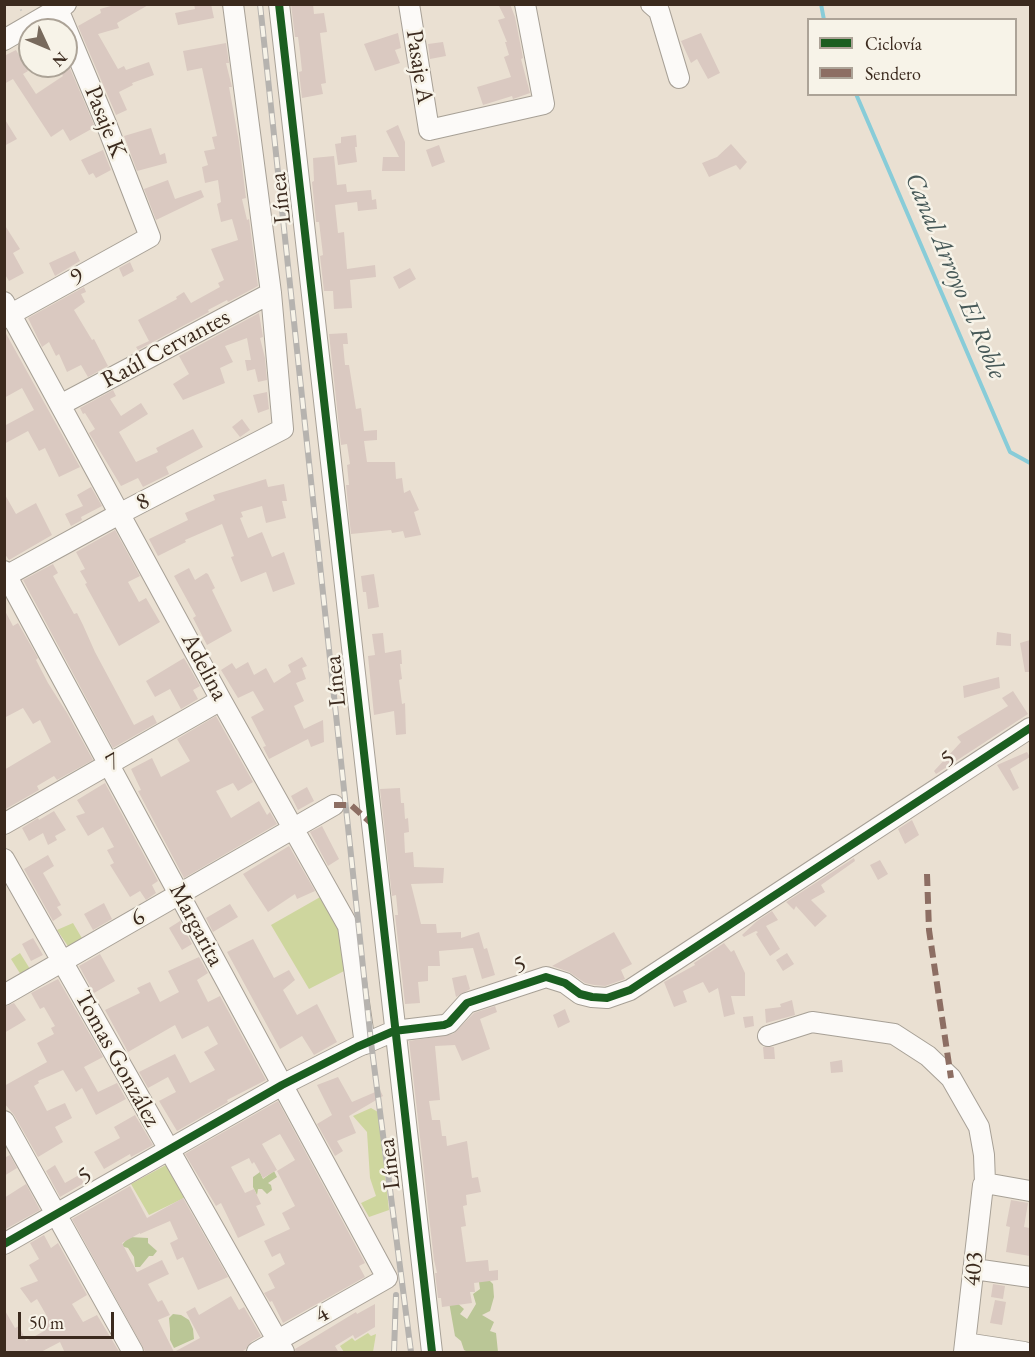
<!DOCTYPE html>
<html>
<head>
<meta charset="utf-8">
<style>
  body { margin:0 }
  #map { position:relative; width:1035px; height:1357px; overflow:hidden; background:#eae0d2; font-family:"EB Garamond",serif }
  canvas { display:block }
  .frame { position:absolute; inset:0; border:6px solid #3b2a1e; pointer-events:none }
  .legend { position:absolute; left:807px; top:18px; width:210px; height:78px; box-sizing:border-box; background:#f7f3e8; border:2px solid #aca397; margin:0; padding:8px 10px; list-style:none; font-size:18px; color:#3b2a1e }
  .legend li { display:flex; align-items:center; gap:12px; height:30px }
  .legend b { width:30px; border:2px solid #aca397 }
  .north { position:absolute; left:18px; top:18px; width:60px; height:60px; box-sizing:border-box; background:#f7f3e8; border:2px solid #aca397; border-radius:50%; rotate:134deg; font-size:16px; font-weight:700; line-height:24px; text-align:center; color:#3b2a1e }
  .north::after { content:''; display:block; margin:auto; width:21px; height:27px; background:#786a5d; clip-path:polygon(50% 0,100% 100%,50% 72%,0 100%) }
  .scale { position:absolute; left:18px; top:1312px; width:96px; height:27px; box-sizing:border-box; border:3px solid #3b2a1e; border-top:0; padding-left:8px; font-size:18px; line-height:21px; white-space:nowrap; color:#3b2a1e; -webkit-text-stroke:4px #f7f3e8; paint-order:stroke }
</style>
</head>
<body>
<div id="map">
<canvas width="1035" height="1357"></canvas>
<div class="frame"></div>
<ul class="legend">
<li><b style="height:8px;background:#1b5e20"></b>Ciclovía</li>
<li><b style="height:8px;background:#8d6e63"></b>Sendero</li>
</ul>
<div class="north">N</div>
<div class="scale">50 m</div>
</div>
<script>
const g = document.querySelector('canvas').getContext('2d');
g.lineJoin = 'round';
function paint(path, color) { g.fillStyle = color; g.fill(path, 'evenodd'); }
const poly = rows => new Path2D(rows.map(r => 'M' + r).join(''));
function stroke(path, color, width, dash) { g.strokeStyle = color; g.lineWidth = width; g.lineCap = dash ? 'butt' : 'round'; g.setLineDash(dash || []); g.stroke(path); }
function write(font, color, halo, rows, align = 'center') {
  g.font = font + ' "EB Garamond",serif'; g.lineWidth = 5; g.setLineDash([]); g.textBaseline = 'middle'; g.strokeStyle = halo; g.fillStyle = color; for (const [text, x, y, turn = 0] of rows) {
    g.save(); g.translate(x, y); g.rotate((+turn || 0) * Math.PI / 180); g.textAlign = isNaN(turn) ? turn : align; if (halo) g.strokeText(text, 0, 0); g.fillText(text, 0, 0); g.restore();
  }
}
paint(poly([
  [322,896,343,932,348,969,309,989,271,925],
  [73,923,83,940,70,949,57,930],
  [20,953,30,969,21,975,11,959],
  [371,1108,378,1112,389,1210,369,1217,361,1203,376,1196,370,1178,367,1132,353,1116],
  [166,1165,184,1198,149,1215,131,1184],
  [368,1333,371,1336,376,1334,373,1352,344,1352,340,1346,352,1338,355,1341]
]), '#ced69e');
paint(poly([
  [274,1171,277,1177,268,1183,271,1185,272,1190,267,1194,262,1189,258,1189,257,1195,253,1187,253,1177,260,1172,263,1179],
  [129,1237,148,1238,148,1243,157,1251,153,1256,149,1256,140,1267,135,1267,134,1257,128,1248,121,1246],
  [481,1272,493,1284,494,1297,490,1311,482,1315,494,1322,490,1331,496,1333,498,1352,468,1352,464,1350,461,1341,455,1336,449,1302,456,1302,464,1309,460,1314,467,1319,476,1304,473,1294,480,1289,479,1282],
  [173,1314,181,1315,189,1320,193,1329,194,1339,174,1348,170,1340,170,1329,169,1318]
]), '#bac696');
stroke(poly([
  [821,4,824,20],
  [856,94,1010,452,1030,463]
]), '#88ccd8', 4);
paint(poly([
  [118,4,150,4,117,23,119,28,98,34,118,69,124,66,126,70,149,62,154,75,132,83,133,85,119,92,127,110,116,115,78,26,101,13,100,9],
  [194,4,211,4,214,18,178,25,175,13,195,9],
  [291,4,313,4,314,14,324,13,327,32,320,33,326,83,321,84,323,94,302,98,299,72,302,71,300,52,298,37,295,37],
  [498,4,510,4,515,17,523,58,521,59,530,93,513,99,512,96,483,105,477,87,511,77,504,57,509,55,505,42,507,42,498,20,505,18],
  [398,33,401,48,395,50,400,63,375,71,364,44],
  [701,33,720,73,708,79,697,59,691,63,681,41],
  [443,42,446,56,430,59,428,44],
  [226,43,229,63,226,63,232,87,229,87,239,142,246,198,242,199,247,220,249,219,258,286,228,302,227,300,208,310,209,312,138,350,136,347,149,341,138,320,177,299,176,297,184,292,191,303,220,287,218,283,224,280,211,249,238,240,232,219,221,222,217,204,221,202,218,180,205,183,202,167,208,165,204,151,215,149,212,137,217,136,202,68,187,71,183,51],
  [16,50,28,71,23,74,36,94,63,76,57,66,66,66,66,59,95,127,70,141,63,129,51,137,13,79,4,84,4,56],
  [4,118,17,139,4,146],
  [398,125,405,142,405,171,382,171,383,157,399,157,386,131],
  [151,128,160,155,165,153,167,163,137,171,124,136],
  [356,135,357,147,355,147,357,162,338,165,335,144,341,143,341,137],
  [731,144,747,162,740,170,736,165,709,177,702,163,717,157],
  [439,145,445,162,432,167,426,150],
  [103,150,111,170,96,178,93,173,89,175,81,160],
  [334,156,337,185,346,184,347,192,371,190,372,200,376,199,377,209,358,211,357,202,335,205,338,233,344,232,347,269,375,265,376,277,350,280,352,308,334,309,333,291,324,291,320,256,323,255,319,222,316,222,312,182,314,181,313,158],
  [168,180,175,199,201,190,204,197,156,220,144,189],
  [4,224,20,249,13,253,24,273,9,281,4,273],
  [75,251,80,261,55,276,49,263],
  [130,262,134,271,123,277,119,268],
  [410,268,416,279,399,289,393,277],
  [84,287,86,292,81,294,85,302,74,310,92,340,94,339,108,366,88,377,81,365,67,372,59,354,56,356,49,342,42,347,28,318],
  [259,313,263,337,260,338,265,358,267,380,258,382,255,369,247,371,245,360,251,360,247,338,225,346,233,362,220,368,225,383,183,400,173,384,189,374,179,356],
  [4,330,80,467,59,477,45,448,39,451,28,431,4,444,4,426,34,410,22,388,4,398],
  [347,333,348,344,343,344,345,365,349,365,356,409,361,408,364,431,377,430,377,440,364,441,367,462,395,462,396,479,402,478,404,493,410,490,419,510,414,512,421,535,405,538,403,531,392,533,391,530,351,534,346,485,349,485,347,465,350,464,347,444,341,445,329,334],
  [113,390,116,396,110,399,121,416,141,403,148,414,119,432,136,462,158,452,156,448,193,429,203,447,166,467,169,474,143,487,138,478,121,486,89,433,95,429,85,413,83,414,80,408],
  [267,392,269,409,258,413,253,395],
  [242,419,250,430,240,437,232,427],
  [266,479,268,487,284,484,287,501,282,501,286,518,266,523,262,506,241,512,243,517,240,518,248,538,262,532,272,557,284,552,295,584,273,592,266,572,241,582,231,557,234,556,222,524,185,540,186,542,158,556,149,539,188,520,185,513,215,500,213,495],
  [91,487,102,506,81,517,82,520,71,526,65,514,83,506,77,495],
  [4,493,16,514,36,503,52,535,9,560,4,553],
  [115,530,140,576,128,582,139,602,146,598,160,622,119,646,85,584,87,583,80,571,85,569,76,552],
  [53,564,58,573,53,576,74,614,77,613,83,625,95,652,134,725,153,715,157,723,113,748,23,580],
  [189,568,195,580,206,573,208,574,215,588,212,590,232,631,207,645,193,618,196,616,174,576],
  [374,574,379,607,368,609,366,592,363,592,361,576],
  [4,609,13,626,18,623,38,658,36,660,48,683,67,713,93,760,57,780,54,776,37,786,39,790,4,810,4,770,51,742,40,720,33,724,23,708,4,718],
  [997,632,1011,634,1011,646,996,645],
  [383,633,385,653,401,650,402,664,400,664,402,679,399,680,402,704,405,703,406,734,396,735,394,711,374,715,368,656,375,655,372,634],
  [1030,640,1030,672,1025,672,1020,643],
  [302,657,307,666,302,668,306,679,296,683,304,701,294,706,304,729,323,720,324,742,311,747,308,739,269,759,263,747,266,746,251,717,264,710,253,691,238,698,221,670,232,663,236,669,248,662,254,675,266,668,274,683,291,672,288,665],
  [184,658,200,686,193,690,198,699,181,709,170,689,155,697,146,681],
  [999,677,1000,688,964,698,963,686],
  [1013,691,1028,714,936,774,934,771,961,742,957,737,1008,706,1002,698],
  [216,716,253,782,238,791,233,783,216,791,231,818,259,801,267,815,270,812,277,824,184,878,138,791,141,790,131,769,152,758,161,777,190,761,177,739],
  [1027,752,1030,757,1010,769,1019,788,1013,791,997,765],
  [105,783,158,881,152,885,156,893,146,900,140,891,130,897,110,865,114,863,107,850,114,847,103,827,88,836,76,816,85,813,77,800],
  [307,787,314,801,298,810,291,796],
  [400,788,401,803,404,803,405,819,408,818,409,832,404,833,405,853,413,852,414,867,444,868,443,883,411,884,421,924,436,924,437,933,461,932,461,938,479,932,484,949,487,948,495,975,482,979,473,948,439,951,440,966,428,966,428,981,418,982,420,1003,405,1004,395,915,398,915,396,895,392,896,380,789],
  [54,811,66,830,55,836,57,840,48,845,43,833,29,841,22,828,38,818,39,820],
  [912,820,919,835,905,844,898,829],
  [322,826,339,859,328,866,310,832],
  [289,846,315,891,297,899,295,894,268,912,243,874],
  [48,855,54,866,43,873,61,905,57,907,62,915,53,921,24,869],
  [854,858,855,861,821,885,825,892,811,900,827,916,815,927,796,906,794,910,786,902],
  [880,860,888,874,878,880,870,865],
  [104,903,112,919,93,930,84,914],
  [230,904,238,917,213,932,206,918],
  [772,911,778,920,766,926,780,949,770,956,756,934,758,932,756,931,744,937,742,935,757,921],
  [180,921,192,944,182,950,169,928],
  [614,932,632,964,621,970,625,979,605,986,594,985,585,983,569,972,552,966],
  [33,938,43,955,31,961,22,944],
  [253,939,274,978,289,970,295,980,283,990,297,1015,317,1004,337,1042,314,1055,302,1036,280,1049,227,952],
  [724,943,731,952,734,950,745,973,745,996,731,996,735,1014,724,1017,718,988,709,993,703,982,683,991,687,1002,674,1007,664,982,695,965,694,963],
  [787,953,794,964,783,971,776,960],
  [100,954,115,981,94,993,79,966],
  [199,957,208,973,197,980,208,1002,220,996,266,1080,227,1100,228,1102,177,1131,159,1101,176,1092,168,1077,148,1088,139,1072,175,1054,190,1083,215,1070,204,1052,218,1044,208,1026,182,1039,175,1025,128,1052,105,1010,140,993,137,988,150,982,160,1002,179,992,168,971],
  [466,975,470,989,456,997,452,978],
  [58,979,103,1057,84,1067,98,1092,117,1083,126,1099,96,1115,82,1088,76,1092,63,1070,38,1081,39,1083,34,1086,47,1111,65,1103,72,1118,55,1127,63,1142,38,1157,14,1115,4,1103,4,1086,47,1062,37,1043,54,1034,51,1028,55,1026,44,1007,40,1009,31,993],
  [792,1000,795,1015,766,1023,765,1009,781,1007,780,1004],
  [14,1003,26,1020,4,1033,4,1007],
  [495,1006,497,1012,480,1019,490,1049,462,1061,455,1045,435,1046,440,1100,429,1101,432,1120,440,1120,442,1136,446,1136,447,1146,467,1141,472,1178,478,1177,481,1192,466,1195,467,1205,463,1206,466,1226,461,1227,466,1262,488,1260,489,1271,498,1270,498,1280,474,1283,475,1292,470,1292,472,1303,442,1307,441,1298,438,1298,435,1273,437,1273,434,1260,409,1041,453,1034,474,1013],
  [565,1009,570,1022,558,1028,553,1015],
  [753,1016,754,1026,745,1028,743,1017],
  [763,1047,774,1047,775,1059,764,1059],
  [842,1060,843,1072,831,1073,830,1062],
  [338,1077,352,1102,380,1090,383,1096,349,1116,356,1133,337,1141,343,1151,335,1156,317,1124,332,1115,317,1085],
  [278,1101,365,1263,359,1266,365,1277,283,1323,272,1301,270,1302,264,1293,275,1288,268,1274,285,1264,280,1253,272,1257,264,1241,290,1229,282,1213,295,1206,277,1171,295,1160,280,1134,262,1144,277,1170,263,1178,254,1162,252,1164,249,1158,231,1167,245,1193,254,1189,261,1204,256,1206,265,1225,238,1238,221,1203,216,1206,185,1154],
  [135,1115,153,1145,131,1157,130,1154,104,1169,94,1152,120,1138,114,1127],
  [10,1155,17,1168,4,1176,4,1158],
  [55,1165,65,1183,79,1175,84,1183,60,1197,46,1171],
  [26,1184,40,1210,4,1230,4,1198],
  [130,1186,147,1218,183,1198,228,1277,198,1290,183,1257,177,1260,170,1243,178,1239,170,1221,140,1234,140,1233,122,1243,137,1272,162,1260,169,1274,148,1284,158,1302,162,1300,170,1315,158,1320,174,1352,200,1338,186,1312,195,1307,199,1315,231,1296,239,1310,244,1307,261,1336,251,1342,246,1349,240,1353,146,1353,72,1219],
  [1011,1200,1028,1203,1024,1227,1030,1228,1030,1256,1006,1252,1010,1227,1006,1226],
  [44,1235,51,1248,58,1243,87,1295,72,1304,83,1322,97,1315,120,1353,65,1353,60,1342,39,1353,4,1353,4,1309,15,1328,19,1326,26,1341,46,1330,41,1322,48,1318,37,1299,31,1303,20,1288,38,1281,29,1265,39,1259,30,1243],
  [993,1284,1005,1286,1003,1299,991,1297],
  [995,1300,1006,1302,1002,1325,990,1323],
  [375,1304,375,1327,355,1339,353,1335,335,1346,339,1353,296,1353,295,1349,310,1340,356,1312,357,1314]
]), '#dac9c1');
const minor = poly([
  [279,4,432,1352],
  [409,4,429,130,544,104,525,4],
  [651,4,659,11,679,78],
  [4,40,66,4],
  [4,302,221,700,348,926,365,1044],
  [4,318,150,237,107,126,58,9],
  [62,404,271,293],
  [4,571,387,1278,257,1352],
  [4,577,121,513,283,429,271,293,233,4],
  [4,824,221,700],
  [4,859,284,1352],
  [4,995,334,805],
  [768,1036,812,1022,894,1034,928,1056,951,1078,979,1127,984,1155,985,1183],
  [4,1121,133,1352],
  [4,1244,282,1085,357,1047,394,1031,444,1025,449,1023,467,1003,546,977,565,983,580,994,592,997,607,998,630,990,1030,728],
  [974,1269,1030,1277],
  [965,1343,1024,1352],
  [964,1352,983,1185,985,1183,1030,1191]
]);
stroke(minor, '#a7a096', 22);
stroke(poly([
  [18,4,22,12]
]), '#cbc8c4', 2, [1.5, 4.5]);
stroke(minor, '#fcfaf8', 20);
const rail = poly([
  [260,4,371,1042,411,1352],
  [394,1352,396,1295]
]);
stroke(rail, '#b6b3af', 6);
stroke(rail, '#f7f3e8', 4, [11]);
stroke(poly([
  [334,805,351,805,371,823],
  [927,874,929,930,951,1078]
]), '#8d6e63', 6, [12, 6]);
stroke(poly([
  [279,4,432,1352],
  [4,1244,282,1085,357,1047,394,1031,444,1025,449,1023,467,1003,546,977,565,983,580,994,592,997,607,998,630,990,1030,728]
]), '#1b5e20', 8);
write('24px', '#3b2a1e', '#f7f3e8', [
  ["Pasaje A",419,67,81],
  ["Pasaje K",105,122,68],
  ["Línea",281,198,-96],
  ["9",77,277,-29],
  ["Raúl Cervantes",166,349,-28],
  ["8",143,502,-27],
  ["Adelina",204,667,62],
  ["Línea",336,681,-96],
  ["5",948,759,-33],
  ["7",113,762,-30],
  ["6",138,918,-30],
  ["Margarita",196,925,62],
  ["5",520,965,-18],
  ["Tomas González",117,1059,61],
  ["Línea",390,1164,-97],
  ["5",85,1176,-30],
  ["403",974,1269,-84],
  ["4",322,1315,-30]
]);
write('italic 26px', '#465857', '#f7f3e8', [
  ["Canal Arroyo El Roble",955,276,67]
]);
</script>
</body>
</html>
